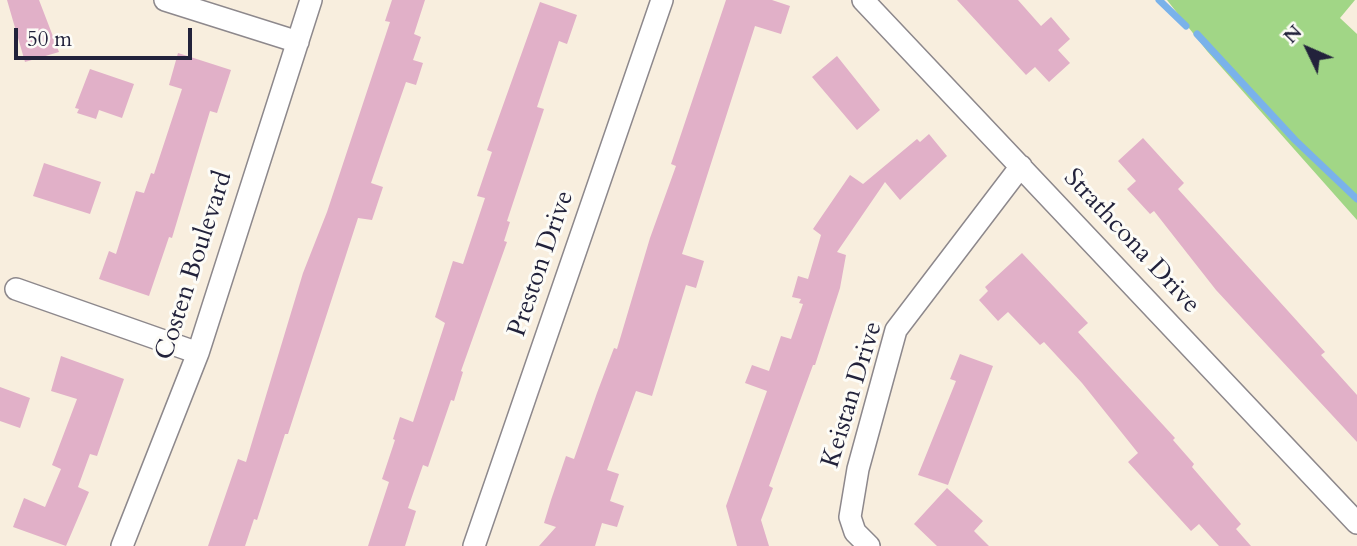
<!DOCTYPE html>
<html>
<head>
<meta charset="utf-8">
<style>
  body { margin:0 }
  #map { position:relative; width:1357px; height:546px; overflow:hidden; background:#f8eede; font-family:Cardo,serif }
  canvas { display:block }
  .north { position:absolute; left:1273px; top:14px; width:70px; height:70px; -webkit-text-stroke:5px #fdfcf7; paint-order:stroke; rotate:314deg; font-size:19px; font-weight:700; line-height:28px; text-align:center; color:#22223b }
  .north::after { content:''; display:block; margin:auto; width:24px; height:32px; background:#22223b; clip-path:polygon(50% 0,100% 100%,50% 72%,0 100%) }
  .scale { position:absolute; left:14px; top:28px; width:178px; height:32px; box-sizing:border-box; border:4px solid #22223b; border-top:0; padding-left:9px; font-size:21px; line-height:24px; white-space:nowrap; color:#22223b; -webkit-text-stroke:5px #fdfcf7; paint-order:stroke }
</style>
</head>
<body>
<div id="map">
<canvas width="1357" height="546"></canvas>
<div class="north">N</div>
<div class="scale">50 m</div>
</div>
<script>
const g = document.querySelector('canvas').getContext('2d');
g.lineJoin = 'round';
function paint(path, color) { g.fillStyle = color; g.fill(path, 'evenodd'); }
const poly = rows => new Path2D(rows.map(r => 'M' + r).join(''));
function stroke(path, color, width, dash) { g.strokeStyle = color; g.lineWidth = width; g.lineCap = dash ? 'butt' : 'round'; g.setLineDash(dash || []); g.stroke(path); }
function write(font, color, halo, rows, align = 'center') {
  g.font = font + ' Cardo,serif'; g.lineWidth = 6; g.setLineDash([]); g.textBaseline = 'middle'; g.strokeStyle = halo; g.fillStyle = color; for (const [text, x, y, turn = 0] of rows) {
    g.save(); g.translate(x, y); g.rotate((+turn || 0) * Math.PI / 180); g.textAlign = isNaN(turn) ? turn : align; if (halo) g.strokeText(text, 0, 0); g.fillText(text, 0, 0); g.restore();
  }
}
paint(poly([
  [1167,0,1355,0,1340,18,1357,34,1357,220,1207,51]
]), '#a1d686');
stroke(poly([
  [1159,0,1186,26],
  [1197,34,1295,140,1357,199]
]), '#7ab2ea', 7);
paint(poly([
  [7,0,39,0,59,52,25,62],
  [392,0,425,0,414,34,421,37,413,60,423,63,416,85,406,82,384,145,371,183,383,187,372,220,358,218,288,434,285,434,257,520,254,519,245,546,208,546,238,459,246,462,303,273,327,212,390,22,385,21],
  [726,0,772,0,790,6,781,34,755,26,682,254,704,261,696,288,686,285,652,396,636,391,607,470,619,474,610,501,624,506,617,527,602,523,595,546,539,546,556,527,544,523,551,500,566,456,574,459,597,393,614,348,617,349,650,238,676,166,671,164],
  [957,0,1018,0,1041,26,1051,17,1070,39,1058,50,1070,63,1049,82,1035,67,1026,75],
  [540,2,577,15,567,44,559,41,537,107,544,109,507,221,510,222,504,241,507,242,461,371,463,372,454,401,451,400,428,467,423,465,408,508,416,511,405,546,368,546,389,482,382,479,395,440,393,439,400,417,413,422,445,323,435,317,453,261,463,264,485,198,477,196,492,152,487,150],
  [178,53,231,70,217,113,210,111,172,238,169,237,149,296,99,279,109,251,116,254,136,191,144,193,151,173,154,174,182,89,169,85],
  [837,56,880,110,857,130,812,77],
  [90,69,134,84,122,118,99,110,96,119,77,113,79,109,75,108],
  [929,134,947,156,900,200,885,182,837,252,846,255,840,288,815,365,813,365,769,486,773,488,761,520,769,546,737,546,726,506,767,391,745,383,752,365,769,371,781,336,791,339,803,304,799,303,801,299,792,297,798,276,808,279,821,235,813,229,850,175,863,184,917,139,920,142],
  [1143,138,1184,183,1178,189,1325,352,1321,355,1357,395,1357,442,1216,290,1154,211,1150,214,1127,189,1136,181,1118,161],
  [44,163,101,182,90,214,33,196],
  [1022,253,1088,323,1078,332,1175,438,1173,440,1194,464,1192,467,1241,524,1236,529,1251,546,1219,546,1199,524,1191,531,1128,462,1138,453,1082,383,1044,342,1040,345,1008,312,998,321,979,300,988,291,985,287],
  [960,354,993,366,948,485,918,475,956,381,950,379],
  [61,356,124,379,97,456,90,454,78,487,89,492,66,546,13,527,24,498,45,507,61,469,52,465,77,399,51,391],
  [0,387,30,398,20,428,0,421],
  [947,488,983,521,974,531,989,546,937,546,914,524]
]), '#e1b0c8');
const minor = poly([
  [165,0,298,42],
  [863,0,1357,523],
  [16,289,198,353],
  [122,546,198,353,311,0],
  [474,546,662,0],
  [869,546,855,532,850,517,858,469,896,330,1021,166]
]);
stroke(minor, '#8d888c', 24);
stroke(minor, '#fff', 21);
write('26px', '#22223b', '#fdfcf7', [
  ["Strathcona Drive",1131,242,47],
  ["Preston Drive",542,264,-71],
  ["Costen Boulevard",195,266,-72],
  ["Keistan Drive",853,395,-73]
]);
</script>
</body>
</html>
